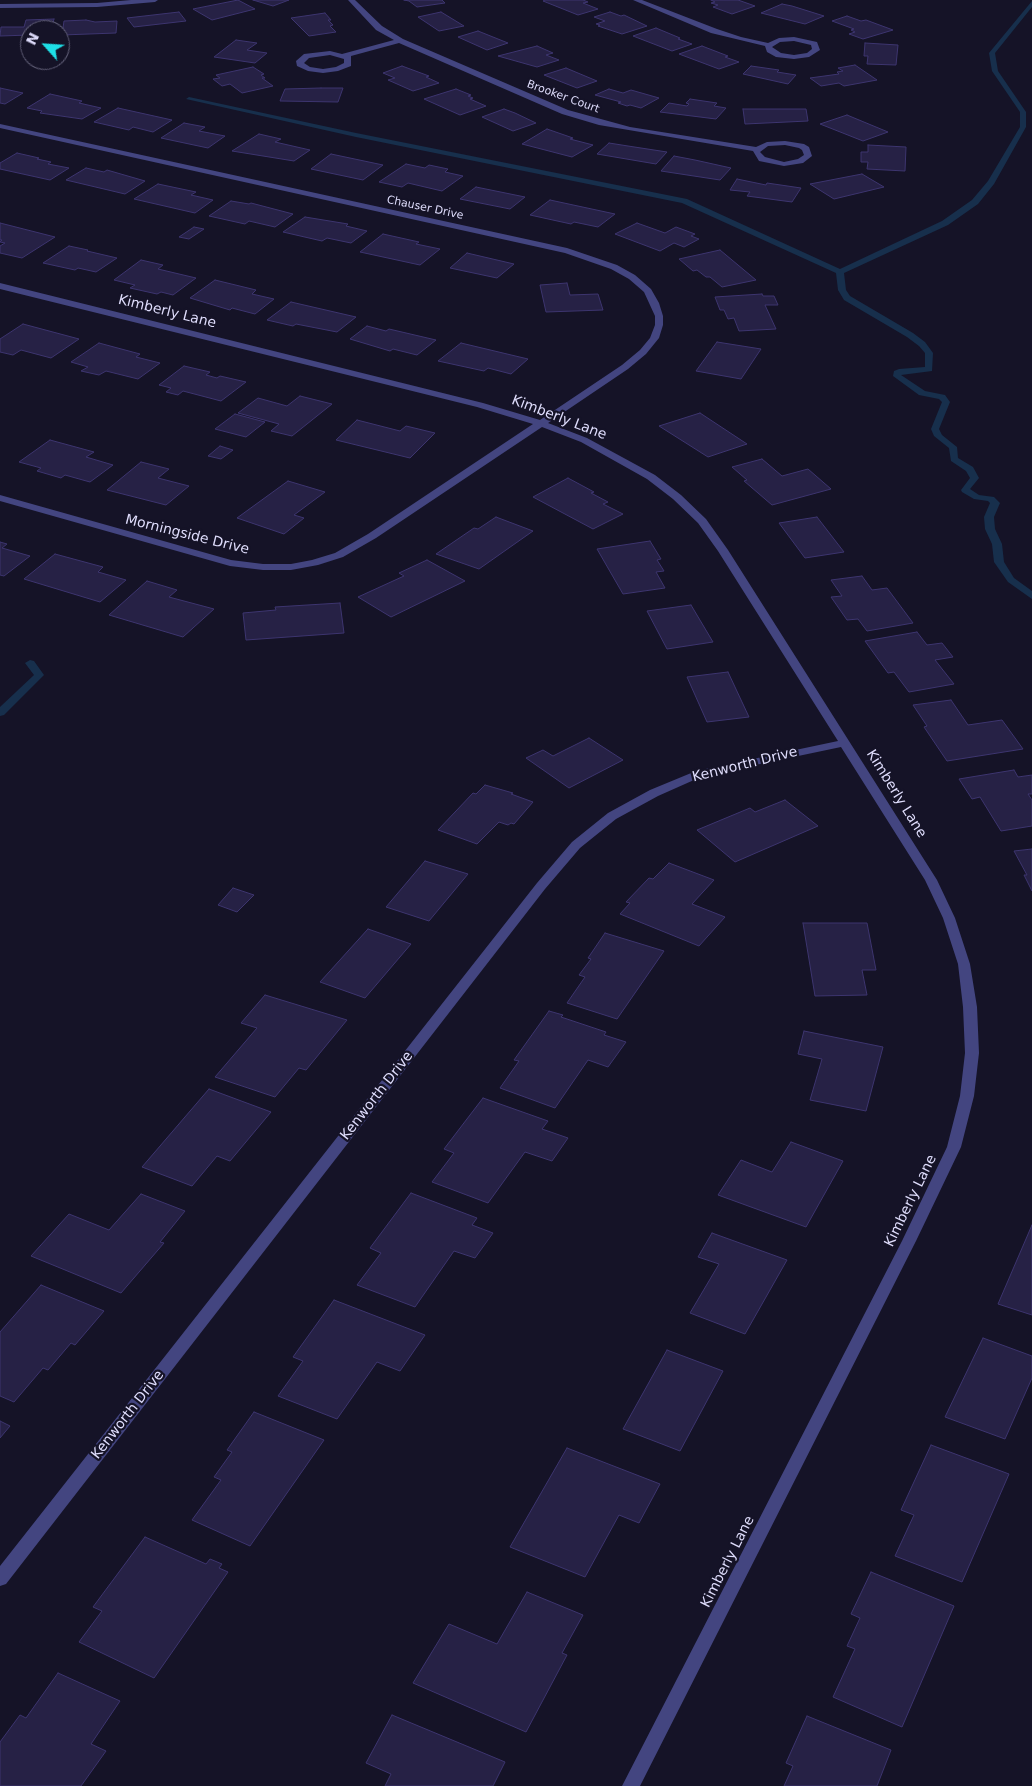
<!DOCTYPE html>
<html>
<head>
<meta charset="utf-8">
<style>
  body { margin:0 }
  #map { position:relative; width:1032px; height:1786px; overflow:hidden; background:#151327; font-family:"DejaVu Sans",sans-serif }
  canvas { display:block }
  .north { position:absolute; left:20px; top:20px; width:50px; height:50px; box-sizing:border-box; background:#151327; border:1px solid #65637c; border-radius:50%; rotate:296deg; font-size:14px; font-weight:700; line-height:20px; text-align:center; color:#dedcfb }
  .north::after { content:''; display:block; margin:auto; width:18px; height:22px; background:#1edfe6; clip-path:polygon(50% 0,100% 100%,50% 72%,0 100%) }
</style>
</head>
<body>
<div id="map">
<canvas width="1032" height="1786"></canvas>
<div class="north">N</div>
</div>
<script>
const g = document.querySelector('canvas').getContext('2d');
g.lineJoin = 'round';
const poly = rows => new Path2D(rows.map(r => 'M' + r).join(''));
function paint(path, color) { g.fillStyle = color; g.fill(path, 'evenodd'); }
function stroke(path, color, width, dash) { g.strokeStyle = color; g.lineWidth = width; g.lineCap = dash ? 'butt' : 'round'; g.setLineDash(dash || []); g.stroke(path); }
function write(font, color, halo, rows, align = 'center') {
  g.font = font + ' "DejaVu Sans",sans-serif'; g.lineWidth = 4.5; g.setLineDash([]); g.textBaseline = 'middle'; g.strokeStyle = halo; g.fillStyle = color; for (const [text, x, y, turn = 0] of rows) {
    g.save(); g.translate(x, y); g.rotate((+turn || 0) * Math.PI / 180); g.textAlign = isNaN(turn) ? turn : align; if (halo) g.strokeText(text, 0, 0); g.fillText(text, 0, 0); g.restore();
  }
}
paint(poly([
  [1032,1,1032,7,995,53,998,71,1026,112,1026,127,994,184,978,204,948,225,844,273,846,290,850,296,913,333,925,342,933,353,932,371,901,375,925,391,945,395,950,402,939,429,942,435,957,447,958,458,973,467,979,478,970,489,979,495,994,497,1000,503,994,517,995,529,1002,544,1004,562,1014,578,1032,591,1032,599,1008,582,994,562,992,544,985,529,984,517,990,503,988,501,974,499,962,492,961,490,970,478,966,471,951,461,949,448,934,436,931,429,942,402,939,399,919,395,893,376,894,371,899,369,925,367,925,353,919,346,907,337,844,300,838,290,836,273,682,203,356,137,186,99,189,97,356,133,687,199,840,269,942,221,972,200,988,181,1020,127,1020,112,992,71,989,53,1032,1],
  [30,660,34,661,44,675,4,715,0,716,0,707,34,675,25,663,30,660]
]), '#172f4c');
const building = poly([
  [238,0,255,9,212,20,193,9,238,0],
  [253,0,289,0,273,6,253,0],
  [404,0,442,0,445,3,417,7,409,1,404,0],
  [545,0,583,0,588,2,583,3,598,9,578,15,543,1,545,0],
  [711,0,738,0,755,6,732,14,713,7,718,5,711,3,715,2,711,0],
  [782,4,792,6,824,16,805,24,761,13,782,4],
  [179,12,186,21,134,27,127,18,179,12],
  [441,12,464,26,439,31,418,17,441,12],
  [610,12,621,16,624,15,647,26,622,34,598,26,600,25,596,24,605,21,594,17,610,12],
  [325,13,331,20,328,20,333,25,330,26,336,32,309,36,291,18,325,13],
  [847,16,861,21,866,20,893,30,863,39,849,34,855,32,851,30,854,29,832,21,847,16],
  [54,19,51,30,30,30,30,35,0,36,1,27,24,27,26,20,54,19],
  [86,20,95,22,117,21,116,33,62,35,64,21,86,20],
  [656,28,680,38,678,39,692,44,672,51,633,36,656,28],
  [478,31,508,43,487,50,458,37,478,31],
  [236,40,257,43,247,50,267,53,255,63,214,57,236,40],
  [865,43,898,45,896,65,867,64,868,56,864,56,865,43],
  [537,46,553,53,546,55,559,60,537,67,498,56,537,46],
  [702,46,728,56,725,57,739,62,719,69,679,54,702,46],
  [855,65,877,80,844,86,839,83,821,86,810,78,839,74,837,72,843,71,838,68,855,65],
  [402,66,429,76,426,77,439,83,413,91,388,80,395,78,383,73,402,66],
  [751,66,779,70,777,72,796,75,788,84,743,74,751,66],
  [253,67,264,74,261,75,265,78,262,78,273,86,242,93,230,84,222,86,213,79,220,78,216,75,253,67],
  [566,68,597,81,577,88,544,75,566,68],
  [0,88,23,93,5,104,0,103,0,88],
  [321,88,343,88,338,102,280,101,285,89,321,88],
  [456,89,471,95,468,96,473,98,470,99,486,106,460,115,424,99,456,89],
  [609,89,623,93,631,90,659,98,641,108,630,105,627,106,618,103,621,102,595,95,609,89],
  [50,94,82,101,79,103,101,108,82,119,40,113,42,111,27,108,50,94],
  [690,99,717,103,714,106,726,108,716,119,660,112,669,103,687,106,689,104,686,103,690,99],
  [118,108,172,120,153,132,133,127,129,130,94,122,118,108],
  [504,109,515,113,536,123,513,131,482,117,504,109],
  [743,109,806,109,808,121,745,124,743,109],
  [847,115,888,132,863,141,820,124,847,115],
  [184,123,205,127,199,131,225,136,208,148,161,138,184,123],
  [547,129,573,138,570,139,593,145,572,157,522,144,547,129],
  [259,134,281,139,275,142,310,150,294,161,232,151,259,134],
  [609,143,628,146,667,152,656,164,597,154,609,143],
  [868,145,906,147,905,171,867,169,868,162,861,162,861,152,868,152,868,145],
  [17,153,39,158,37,159,51,162,48,164,69,168,50,180,0,169,0,163,17,153],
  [331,154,383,165,363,180,311,169,331,154],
  [674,156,695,160,731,168,720,180,661,171,674,156],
  [406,164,425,168,429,165,448,169,445,172,463,176,442,191,408,183,402,187,379,182,406,164],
  [86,168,104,172,107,170,145,181,125,194,66,180,86,168],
  [862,174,884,187,834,199,810,184,862,174],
  [737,179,766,185,767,183,801,188,792,202,747,196,750,192,730,190,737,179],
  [158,184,196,192,191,195,213,200,195,213,134,199,158,184],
  [476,187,525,197,510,209,460,199,476,187],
  [550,200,615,214,598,227,574,222,571,224,530,215,550,200],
  [231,201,249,204,251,203,293,214,275,227,249,221,245,224,209,216,231,201],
  [305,217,348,224,346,226,367,231,351,243,327,238,322,241,283,232,305,217],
  [0,223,55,237,22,258,0,253,0,246,5,243,0,242,2,240,0,240,0,223],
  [637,223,665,233,676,227,695,234,691,236,699,239,684,247,674,243,660,251,615,234,637,223],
  [194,227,204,229,189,239,179,237,194,227],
  [383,234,419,242,416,244,440,249,420,265,360,252,383,234],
  [69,246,88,250,87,251,117,258,96,272,78,268,75,270,43,263,69,246],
  [720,250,756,280,722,287,710,277,706,277,697,270,693,271,679,259,720,250],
  [467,253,514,264,497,278,450,268,467,253],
  [141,260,163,265,158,269,196,278,173,295,161,292,157,294,130,288,135,285,114,280,141,260],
  [215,280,256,290,252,294,274,299,255,314,232,308,230,310,190,298,215,280],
  [567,283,570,295,598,294,603,310,546,312,540,285,567,283],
  [762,294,763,296,774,296,778,305,765,305,776,329,739,331,734,318,728,319,724,310,720,310,715,297,762,294],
  [291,302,356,317,337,332,296,324,293,326,267,320,291,302],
  [23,324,79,339,51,358,21,350,13,355,0,352,0,339,23,324],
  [367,326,386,331,389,329,436,340,417,355,393,349,390,351,350,339,367,326],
  [717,342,761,349,741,379,696,371,717,342],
  [99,343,140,354,136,357,160,363,138,379,106,371,99,375,81,371,88,367,71,362,99,343],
  [461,343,528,359,511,374,488,368,484,371,438,361,461,343],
  [184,366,210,372,206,375,217,378,220,376,246,382,221,401,183,391,178,395,166,392,171,388,159,385,184,366],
  [300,396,332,404,292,436,271,431,279,424,238,413,258,398,287,406,300,396],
  [700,413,747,444,708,457,659,426,700,413],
  [235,414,265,422,246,437,215,429,235,414],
  [357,420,400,431,406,426,435,433,410,458,336,440,357,420],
  [50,440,94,452,86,457,113,465,90,482,65,475,61,478,37,471,41,468,19,462,50,440],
  [220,446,233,450,221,459,208,456,220,446],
  [762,459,782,476,808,469,831,489,772,505,744,481,747,480,732,467,762,459],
  [141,462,169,469,158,478,189,486,166,505,107,490,141,462],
  [568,478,594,492,591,493,608,502,603,504,623,514,593,529,533,497,568,478],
  [288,481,325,492,294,515,304,518,284,534,237,518,288,481],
  [496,517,533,531,479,569,436,554,474,528,478,529,496,517],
  [817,517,844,552,805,558,779,523,817,517],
  [650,541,661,559,657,560,664,571,656,572,665,588,623,594,597,549,650,541],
  [0,542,7,544,2,548,30,556,4,576,0,575,0,542],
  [55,554,103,567,98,572,126,580,100,602,24,579,55,554],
  [427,560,465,581,391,617,358,597,404,576,399,573,427,560],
  [862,576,872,590,887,588,913,623,867,631,858,619,847,620,831,597,842,596,831,580,862,576],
  [147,581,177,590,169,597,214,609,183,637,109,615,147,581],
  [340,603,344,633,246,640,243,613,276,610,275,607,340,603],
  [691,605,713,642,667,649,647,611,691,605],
  [917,632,927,645,942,643,953,657,935,660,954,684,909,692,894,672,888,673,865,641,917,632],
  [728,672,749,717,707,722,687,677,728,672],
  [951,700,968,725,1002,720,1023,749,947,761,924,727,927,726,913,705,951,700],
  [589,738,623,760,569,788,526,758,543,750,553,756,589,738],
  [1014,770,1018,777,1032,775,1032,794,1028,794,1032,800,1032,826,1001,831,980,797,972,799,959,779,1014,770],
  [485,785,513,793,511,794,533,802,514,824,511,823,508,825,499,822,477,844,438,830,473,793,476,794,485,785],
  [785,800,818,826,735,862,697,830,750,808,755,812,785,800],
  [1032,849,1032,891,1024,875,1027,875,1014,851,1032,849],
  [425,861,468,874,429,921,386,907,425,861],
  [669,863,714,880,692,904,725,917,699,946,620,914,630,903,626,902,649,878,653,879,669,863],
  [233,888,254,895,237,912,218,905,233,888],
  [803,923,867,923,876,970,862,970,867,995,815,996,803,923],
  [368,929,411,944,365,998,320,982,368,929],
  [605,933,664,951,617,1019,567,1003,585,977,579,975,591,959,588,958,605,933],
  [265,995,347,1020,306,1070,299,1068,275,1097,215,1077,257,1028,241,1023,265,995],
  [549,1011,563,1015,561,1017,606,1032,604,1035,626,1042,608,1067,588,1060,555,1108,500,1088,519,1061,514,1060,549,1011],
  [804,1031,883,1047,866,1111,810,1100,822,1059,798,1054,804,1031],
  [209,1089,271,1112,230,1161,217,1156,192,1186,142,1167,209,1089],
  [483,1098,548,1121,542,1129,568,1138,552,1161,525,1152,488,1203,432,1182,454,1153,444,1149,483,1098],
  [791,1142,843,1161,806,1227,718,1195,741,1160,772,1172,791,1142],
  [411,1193,477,1218,472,1225,493,1233,475,1258,454,1251,415,1307,357,1285,381,1253,370,1248,411,1193],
  [141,1194,185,1211,160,1242,164,1243,121,1293,31,1256,69,1214,109,1230,141,1194],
  [1032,1225,1032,1315,998,1304,1032,1225],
  [712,1233,787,1260,745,1334,690,1313,719,1264,698,1257,712,1233],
  [41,1285,104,1311,75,1345,71,1343,48,1370,43,1368,14,1402,0,1396,0,1332,41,1285],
  [334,1300,425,1335,400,1371,377,1362,337,1419,278,1396,303,1361,293,1357,334,1300],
  [983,1338,1032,1356,1032,1378,1005,1439,945,1417,983,1338],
  [667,1350,723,1371,680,1451,623,1429,667,1350],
  [254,1412,324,1440,250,1546,192,1520,221,1480,214,1477,232,1452,227,1450,254,1412],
  [0,1421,10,1426,0,1438,0,1421],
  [931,1445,1009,1474,962,1582,895,1556,914,1515,901,1510,931,1445],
  [567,1448,660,1484,639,1523,619,1515,585,1577,510,1547,567,1448],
  [145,1537,206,1564,210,1559,222,1564,219,1568,228,1572,154,1678,79,1642,102,1611,93,1607,145,1537],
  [871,1572,954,1606,902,1727,833,1697,855,1649,847,1646,860,1618,851,1614,871,1572],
  [527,1592,583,1615,562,1653,567,1655,526,1732,413,1683,449,1624,497,1644,527,1592],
  [58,1673,120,1701,91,1744,106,1751,81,1786,0,1786,0,1742,20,1715,26,1718,58,1673],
  [392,1715,505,1762,493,1786,385,1786,391,1774,366,1763,392,1715],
  [807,1716,891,1750,877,1786,784,1786,793,1766,786,1763,807,1716]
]);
paint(building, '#262145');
stroke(building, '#3d356f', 1);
paint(poly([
  [131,0,158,0,155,2,97,7,0,8,0,4,97,3,131,0],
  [348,0,355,0,382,26,403,39,568,110,630,127,756,147,767,142,785,141,804,144,809,147,812,156,803,163,784,166,759,161,753,151,599,125,562,114,399,43,351,56,351,66,338,71,323,73,308,71,297,66,296,61,304,54,330,51,342,54,394,40,376,30,348,0],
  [330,55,344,59,344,63,336,67,323,69,310,67,304,63,309,58,330,55],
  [785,145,799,148,802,150,804,155,798,159,784,162,765,157,760,152,768,146,785,145],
  [633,0,642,0,717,29,741,37,768,43,779,38,794,37,817,42,820,50,809,57,794,59,776,57,767,52,765,46,711,33,633,0],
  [794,41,811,45,812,49,807,53,794,55,781,53,772,47,780,42,794,41],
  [0,124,567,248,617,265,635,275,651,289,659,303,663,316,663,325,659,338,646,354,628,369,548,423,587,438,655,475,681,495,706,519,728,550,937,880,955,918,970,964,977,1007,979,1053,974,1096,961,1147,916,1241,640,1786,622,1786,902,1241,947,1147,960,1096,965,1053,963,1007,958,964,943,918,925,880,841,747,703,776,658,796,616,819,580,848,545,889,6,1584,0,1586,0,1566,537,883,572,842,608,813,650,790,696,771,838,741,718,551,698,523,673,499,647,479,581,442,542,427,376,538,343,557,318,565,291,570,263,570,230,566,0,501,0,495,231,560,263,564,291,564,312,560,335,553,368,534,533,424,477,407,0,289,0,283,483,403,540,420,622,365,640,350,650,338,655,325,655,316,644,292,629,279,611,269,565,253,0,128,0,124]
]), '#434580');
write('11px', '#dedcfb', '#151327', [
  ["Brooker Court",563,97,20],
  ["Chauser Drive",425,208,12]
]);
write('14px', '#dedcfb', '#151327', [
  ["Kimberly Lane",167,312,14],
  ["Kimberly Lane",559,418,21],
  ["Morningside Drive",187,535,14],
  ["Kenworth Drive",745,765,-14],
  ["Kimberly Lane",896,794,58],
  ["Kenworth Drive",377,1096,-52],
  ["Kimberly Lane",911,1201,-64],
  ["Kenworth Drive",128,1415,-52],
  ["Kimberly Lane",728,1562,-63]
]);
</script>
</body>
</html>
